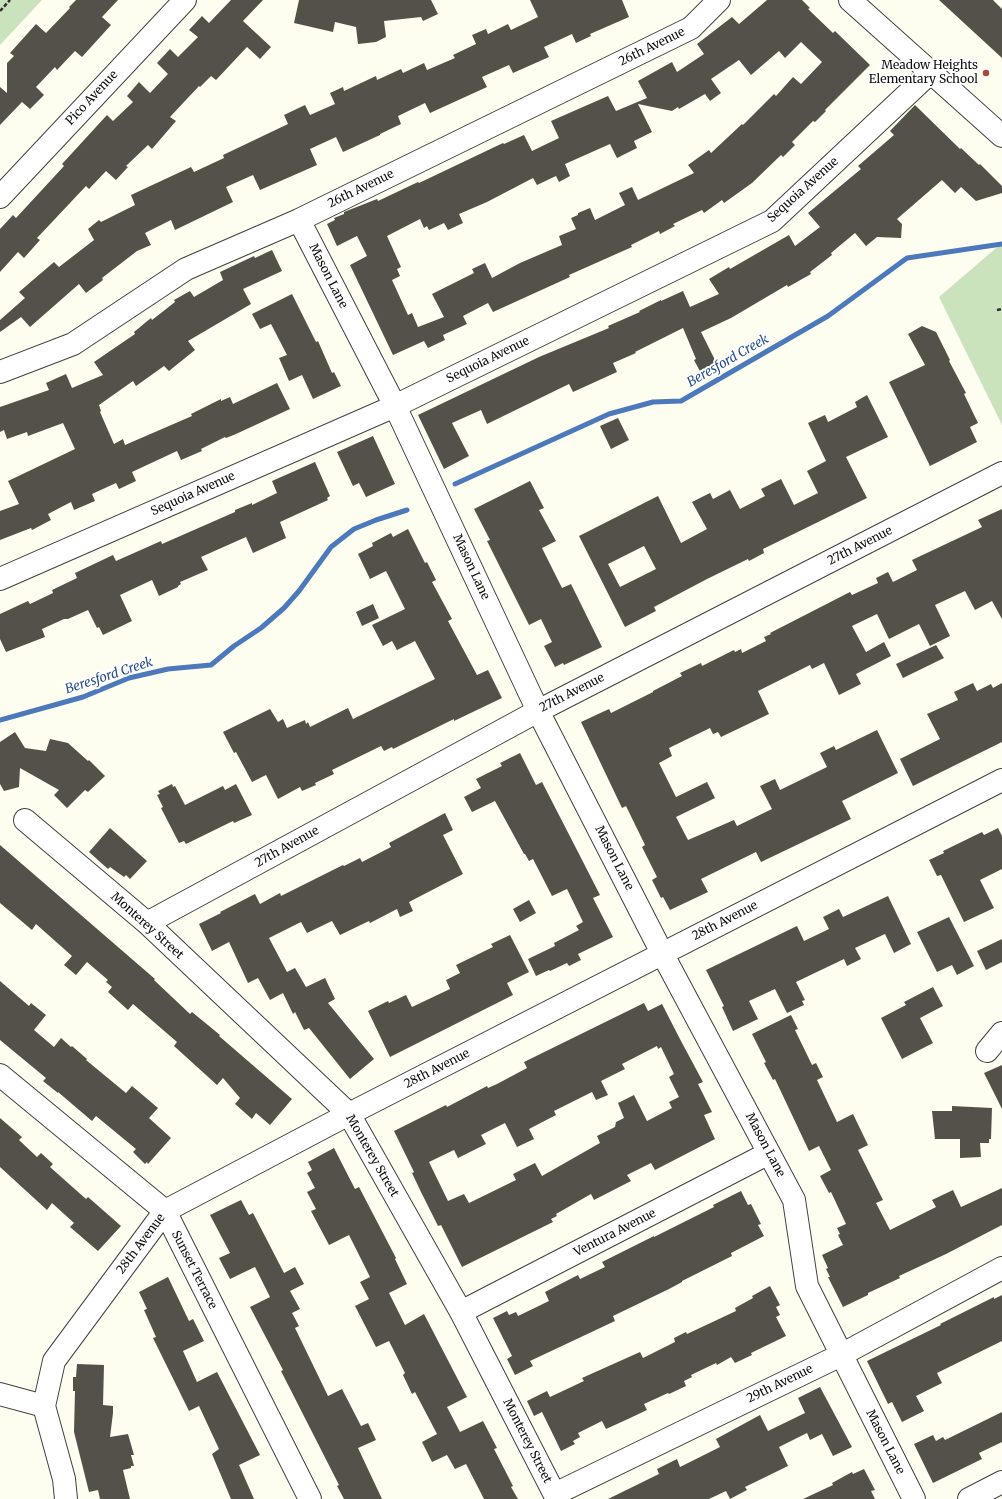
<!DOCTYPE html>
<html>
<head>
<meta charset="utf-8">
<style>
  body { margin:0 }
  canvas { display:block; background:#fdfdf0 }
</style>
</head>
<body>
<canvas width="1002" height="1499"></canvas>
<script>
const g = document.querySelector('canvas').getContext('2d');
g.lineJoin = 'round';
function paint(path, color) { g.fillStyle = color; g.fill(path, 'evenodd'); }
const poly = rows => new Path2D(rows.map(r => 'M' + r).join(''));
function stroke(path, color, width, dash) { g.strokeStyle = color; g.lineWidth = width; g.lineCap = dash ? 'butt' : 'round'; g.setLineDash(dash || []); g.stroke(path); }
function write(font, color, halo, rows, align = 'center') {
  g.font = font + ' Merriweather,serif'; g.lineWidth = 4; g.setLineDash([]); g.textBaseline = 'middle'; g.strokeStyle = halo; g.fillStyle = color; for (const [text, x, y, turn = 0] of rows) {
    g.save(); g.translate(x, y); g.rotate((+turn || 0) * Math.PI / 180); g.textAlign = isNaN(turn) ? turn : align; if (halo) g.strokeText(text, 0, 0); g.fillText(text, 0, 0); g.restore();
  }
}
paint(poly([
  [0,0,42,0,0,45],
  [1002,243,1002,425,939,297]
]), '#cae3bd');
stroke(poly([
  [455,484,609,414,653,402,681,401,828,316,907,258,1002,244],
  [0,720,83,697,129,678,168,669,211,665,234,646,261,628,284,608,299,591,331,547,354,529,376,520,407,510]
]), '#4b79bc', 5);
paint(poly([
  [76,0,118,0,102,17,111,25,82,57,75,51,57,70,55,67,36,87,44,95,30,109,22,102,0,125,0,87,7,93,7,63,14,56,10,53,36,24,46,33,70,8,69,7],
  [231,0,263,0,243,21,271,47,260,59,247,47,216,80,211,76,200,87,199,86,170,117,176,121,152,149,148,145,126,166,128,167,116,180,106,171,89,189,86,186,37,238,40,240,24,258,18,252,0,272,0,229,13,215,16,218,64,166,62,164,107,115,113,121,133,102,127,96,139,82,150,93,168,74,157,63,170,49,178,57,198,37,189,30,202,16,209,23],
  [299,0,431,0,438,14,423,21,421,17,384,21,386,37,376,42,358,44,356,27,335,22,333,32,294,23],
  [530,0,622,0,629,17,590,34,591,36,576,43,572,34,544,47,549,57,513,73,509,65,482,77,487,87,430,113,425,103,398,116,401,124,380,134,380,135,343,152,336,137,310,149,317,165,260,190,253,175,226,187,233,202,175,230,171,220,145,233,151,245,137,251,102,278,103,280,86,293,79,284,30,327,21,317,0,332,0,320,25,298,19,292,54,262,59,267,94,240,88,229,99,220,101,222,135,205,131,195,191,167,194,172,224,158,223,155,288,124,284,115,305,105,310,115,335,104,330,93,343,87,344,91,376,76,377,80,401,69,403,73,424,63,427,70,455,58,453,55,476,44,472,35,486,29,488,34,508,24,511,30,538,17],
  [767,0,802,0,810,8,808,9,833,33,835,31,870,65,825,110,826,111,815,122,813,121,792,142,795,145,783,157,781,155,752,183,724,203,722,200,704,213,702,210,673,224,675,226,660,234,659,231,631,245,632,247,569,275,570,277,493,312,488,303,463,316,467,324,443,335,445,340,428,348,424,341,393,355,350,265,367,256,357,236,337,246,327,224,335,220,334,218,344,214,344,212,377,199,378,201,418,182,419,183,503,143,504,144,524,135,532,151,559,138,551,121,608,96,616,111,647,98,638,81,672,62,677,72,704,54,697,44,732,17,739,24],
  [801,42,822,62,801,84,793,77,776,96,774,94,743,125,742,124,711,153,709,150,688,165,694,173,638,200,632,187,619,193,625,205,595,220,590,208,578,213,578,215,571,218,576,229,559,236,562,245,520,263,492,278,485,263,472,269,474,273,432,294,444,317,418,327,412,313,408,315,392,280,400,276,397,269,401,267,387,236,420,219,424,228,427,226,429,230,444,223,448,230,463,223,459,214,487,202,533,178,537,185,556,176,559,182,570,176,565,164,610,144,617,158,637,148,634,141,652,132,638,104,672,111,678,107,679,109,705,94,710,101,721,93,711,79,739,60,751,75,779,51,785,58],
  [939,0,993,0,1002,9,1002,58],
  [915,105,960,149,961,148,979,165,980,164,1002,186,1002,193,976,201,961,187,955,193,942,180,897,219,902,224,901,238,877,237,866,246,855,233,831,253,832,255,810,272,811,274,788,287,787,285,731,318,701,332,718,366,702,375,694,360,696,359,683,328,635,352,636,353,613,363,617,372,573,392,569,384,487,424,481,410,452,423,469,456,444,469,418,415,539,357,609,328,608,326,640,312,639,311,661,300,661,301,683,291,690,307,719,294,709,279,729,267,730,269,789,235,795,246,820,227,808,213,861,169,858,166,894,135,890,131],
  [272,250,282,271,243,289,251,304,188,341,195,350,169,371,164,366,136,386,133,381,99,405,101,411,100,412,114,444,123,439,125,445,192,416,191,414,221,399,221,401,230,397,233,404,277,383,290,409,236,434,226,438,225,437,201,449,202,451,181,460,177,451,132,472,136,481,119,489,116,483,92,494,95,501,74,510,71,502,48,514,51,520,32,530,31,528,0,540,0,511,19,504,8,481,75,449,63,423,28,436,27,432,7,439,4,430,0,432,0,407,49,390,46,383,66,374,72,388,103,375,94,362,135,334,134,332,151,318,152,320,175,302,174,300,190,291,194,297,223,280,220,272,254,256,255,258],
  [292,294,316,342,318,341,332,373,334,372,341,386,313,399,302,375,289,381,279,358,287,355,271,324,260,329,252,314],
  [922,326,936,332,950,360,949,361,966,393,964,394,978,423,970,427,977,442,930,466,889,382,925,365,908,334],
  [867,395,888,437,846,457,867,498,763,549,764,553,749,561,748,559,707,579,654,607,656,611,625,627,579,536,658,496,681,543,707,529,692,502,710,493,713,499,730,490,740,509,765,496,761,489,781,479,794,505,818,493,807,471,826,461,808,423,825,415,828,422,857,407,855,402],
  [644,546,656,569,620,587,608,564],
  [618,418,629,440,611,449,600,426],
  [373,436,395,484,366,497,359,483,353,486,337,452],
  [315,462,330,496,327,498,328,500,280,522,286,538,253,553,246,537,201,557,208,570,180,582,181,584,178,586,178,587,159,596,152,580,120,595,132,621,103,635,99,627,97,628,88,610,68,619,64,619,42,629,45,637,6,652,0,639,0,614,28,601,30,604,53,593,52,590,77,578,75,573,113,555,116,561,161,541,162,544,235,512,235,510,252,503,252,505,277,493,272,481],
  [530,481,544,508,539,510,556,541,542,548,562,588,571,584,602,647,564,665,563,663,555,667,544,646,552,642,541,619,529,625,487,541,490,540,474,509],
  [1002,509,1002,619,992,601,975,610,965,591,935,605,950,636,930,646,919,624,889,639,877,614,852,626,866,652,884,642,891,656,856,674,861,684,839,695,824,663,812,669,810,665,758,691,769,714,721,737,718,732,713,734,710,728,669,748,672,756,659,763,676,797,707,782,715,798,676,817,688,840,734,820,737,826,772,809,760,786,775,779,780,790,827,767,820,753,834,746,836,750,877,730,898,773,842,801,851,819,761,862,756,852,701,879,708,892,670,910,663,897,661,898,652,880,657,877,642,847,645,845,626,806,622,808,581,722,609,709,611,713,653,692,653,691,682,676,680,673,701,663,702,666,734,650,735,652,741,649,742,653,766,641,764,637,771,634,770,633,850,592,852,595,878,583,876,578,888,572,893,582,917,570,912,560,982,527,978,520],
  [408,529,425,563,427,562,436,580,432,582,452,619,448,621,477,675,488,670,502,698,454,721,454,719,393,749,392,747,384,751,381,746,332,770,334,774,315,783,316,785,302,791,300,787,278,799,266,775,252,782,236,752,234,753,223,732,270,709,278,722,283,719,287,728,305,720,306,724,308,722,310,727,348,708,353,719,435,679,415,641,397,650,392,641,383,646,372,625,405,609,386,571,370,579,358,554,373,546,372,543,391,533,393,537],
  [373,604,379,618,362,626,356,612],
  [936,645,944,658,903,678,896,664],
  [973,683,977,691,991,684,993,688,1002,683,1002,742,913,786,900,759,940,739,927,714,958,700,954,692],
  [15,732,25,748,46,751,50,739,68,743,88,761,89,760,105,776,88,792,85,790,67,808,54,795,59,790,20,768,19,787,4,791,0,784,0,742],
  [520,753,536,785,542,782,578,852,600,895,593,898,613,937,578,954,581,960,569,966,567,963,550,971,549,970,536,976,528,959,555,946,554,943,579,930,576,926,583,922,567,889,552,896,533,859,529,861,525,854,524,854,495,801,472,812,464,797,481,788,476,779,502,766,500,763],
  [172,784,173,787,175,786,185,805,223,786,225,790,236,784,252,815,234,823,233,821,186,844,184,841,179,843,161,808,163,807,157,795,160,794,158,791],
  [445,813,453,830,443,835,463,874,409,902,413,911,400,917,397,909,370,923,369,921,340,935,332,921,307,933,301,922,269,938,287,972,295,968,306,987,325,978,335,999,328,1003,374,1059,350,1079,309,1028,304,1030,295,1012,293,1014,283,993,270,1000,258,978,248,983,229,942,212,951,199,924,221,913,220,912,255,894,260,904,280,893,281,896,343,865,344,866,360,858,362,862,391,847,389,843],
  [110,828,147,861,130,879,126,875,124,877,110,867,108,869,89,852],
  [998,828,1002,836,1002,869,980,880,994,908,964,922,941,875,937,876,929,860,944,853,943,851,982,832,984,835],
  [0,845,155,979,154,980,190,1014,192,1012,220,1035,219,1036,292,1099,270,1125,256,1113,252,1119,235,1104,240,1098,223,1078,217,1085,174,1046,177,1042,133,1004,128,1010,108,992,112,987,106,982,108,980,87,962,76,975,64,965,72,956,36,924,32,930,0,903],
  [888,896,911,944,894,953,885,934,855,948,861,959,847,966,844,959,796,982,805,1000,802,1001,804,1005,787,1013,775,989,749,1001,758,1019,733,1031,722,1007,724,1006,706,970,797,926,804,941,829,929,823,917,839,909,843,917],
  [529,900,536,913,520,922,513,909],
  [949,917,974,966,957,975,952,965,937,972,917,932],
  [510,935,529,972,507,983,513,995,390,1057,368,1011,388,1001,389,1003,406,995,412,1007,450,989,446,980,460,973,456,965,493,947,491,944],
  [1002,939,1002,962,986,970,977,951],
  [0,981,29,1006,31,1003,46,1015,34,1030,54,1047,61,1038,71,1047,72,1046,87,1059,86,1060,126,1093,132,1086,158,1108,149,1118,171,1138,148,1164,147,1162,145,1164,133,1152,136,1149,96,1116,92,1121,58,1092,58,1093,43,1081,46,1078,0,1040],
  [933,987,943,1006,920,1018,933,1043,902,1059,881,1018,906,1005,904,1002],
  [644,1003,648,1011,662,1004,681,1041,703,1082,698,1084,712,1112,704,1115,715,1139,655,1170,651,1163,627,1175,631,1181,594,1200,591,1194,556,1214,557,1216,551,1219,553,1222,462,1267,441,1225,438,1226,421,1192,412,1173,414,1172,394,1131,446,1105,447,1107,487,1086,488,1088,497,1084,527,1068,524,1062],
  [657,1046,658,1049,661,1047,674,1074,669,1077,679,1097,669,1102,672,1108,647,1121,634,1095,618,1103,624,1118,616,1122,615,1127,597,1136,600,1143,542,1176,535,1163,513,1174,516,1180,469,1203,464,1194,448,1201,429,1162,454,1150,458,1158,486,1144,481,1135,505,1123,517,1147,534,1139,529,1129,556,1115,554,1111,592,1092,596,1100,608,1095,601,1081,625,1069,622,1064],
  [791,1015,798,1029,795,1030,812,1065,816,1063,823,1077,817,1080,837,1122,853,1114,868,1145,858,1150,883,1200,876,1203,890,1230,936,1207,932,1200,953,1190,961,1207,1002,1188,1002,1225,946,1254,899,1276,900,1278,868,1293,868,1295,843,1307,828,1277,830,1277,826,1269,828,1268,822,1255,843,1245,838,1235,840,1234,837,1228,846,1224,831,1192,829,1193,820,1176,831,1170,819,1146,809,1151,775,1079,773,1080,764,1063,766,1062,752,1034],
  [1002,1065,1002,1109,984,1073],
  [952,1106,992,1108,991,1139,989,1139,989,1143,980,1143,981,1157,960,1158,960,1139,935,1139,932,1111,952,1111],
  [0,1118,22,1137,19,1140,37,1157,41,1153,53,1164,50,1167,86,1199,88,1197,121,1226,98,1251,70,1227,74,1223,52,1203,47,1210,0,1167],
  [334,1148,355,1189,359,1187,396,1258,395,1259,407,1284,389,1293,405,1325,424,1314,467,1397,447,1407,460,1432,483,1421,497,1448,494,1449,513,1486,511,1487,518,1499,484,1499,466,1464,455,1469,447,1455,432,1462,422,1442,437,1434,415,1392,412,1394,403,1375,405,1373,389,1341,376,1347,355,1306,369,1299,360,1282,370,1277,349,1235,329,1245,311,1211,316,1209,307,1192,315,1188,307,1173,312,1170,308,1162],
  [741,1191,748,1205,751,1204,761,1224,758,1225,764,1236,731,1253,732,1256,682,1281,682,1282,669,1289,613,1316,615,1321,530,1361,533,1366,515,1375,507,1359,512,1356,493,1318,507,1311,509,1315,516,1312,518,1316,549,1301,545,1292,578,1275,580,1279,605,1267,602,1262,654,1236,654,1237,714,1207,713,1205],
  [241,1200,249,1215,253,1213,284,1273,295,1267,304,1284,290,1291,300,1309,292,1313,299,1326,295,1328,328,1396,342,1389,361,1426,368,1423,376,1440,358,1448,382,1499,344,1499,337,1486,339,1485,281,1371,283,1370,250,1307,270,1297,255,1267,230,1279,219,1258,230,1253,210,1215],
  [168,1277,189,1321,193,1319,204,1341,183,1351,197,1382,217,1372,260,1455,239,1465,254,1499,231,1499,212,1454,219,1449,199,1406,189,1411,153,1338,156,1337,144,1310,147,1309,139,1292],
  [770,1286,780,1305,776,1307,780,1315,776,1317,786,1336,751,1353,752,1355,735,1363,731,1357,717,1365,716,1363,691,1375,692,1377,684,1381,686,1386,669,1394,668,1393,644,1404,647,1410,628,1419,606,1429,602,1421,578,1433,580,1437,573,1441,575,1444,561,1451,542,1412,534,1416,527,1401,547,1391,550,1397,584,1381,582,1378,640,1352,643,1358,675,1342,674,1338,686,1332,687,1334,736,1311,735,1308,753,1298,752,1296],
  [1002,1295,1002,1341,937,1373,942,1383,916,1396,924,1411,902,1422,892,1402,888,1404,867,1361,941,1325,940,1324,994,1297,994,1299],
  [77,1364,104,1365,103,1405,113,1406,113,1413,110,1437,128,1434,134,1455,131,1455,134,1466,131,1466,131,1468,123,1470,130,1499,100,1499,98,1490,89,1492,74,1432,75,1391,73,1391,73,1377,76,1377],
  [820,1387,852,1447,833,1456,822,1434,810,1440,807,1433,779,1447,788,1466,745,1487,747,1490,730,1499,726,1491,709,1499,608,1499,659,1474,657,1469,677,1459,680,1467,720,1447,716,1439,760,1415,768,1431,805,1413,798,1398],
  [1002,1412,1002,1442,979,1453,982,1459,933,1483,914,1444,933,1435,936,1441,943,1437,945,1440],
  [864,1469,875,1490,871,1491,875,1499,803,1499,833,1485,832,1483,852,1472,853,1474]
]), '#54514b');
const minor = poly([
  [850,0,1002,136],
  [0,197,185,0],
  [299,220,395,406,538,711,662,953,794,1200,807,1286,914,1499],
  [0,372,73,344,186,269,299,220,691,28,719,0],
  [0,579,395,406,772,221,931,72],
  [25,820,147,923,349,1114,461,1312,557,1499],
  [147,923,538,711,1002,473],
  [987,1051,1002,1033],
  [0,1075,165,1211,310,1499],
  [461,1312,769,1153],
  [0,1394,44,1406],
  [555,1494,841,1355,1002,1268],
  [66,1499,64,1479,44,1406,54,1361,165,1211,349,1114,1002,780],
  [969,1499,1002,1482]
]);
stroke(minor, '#404040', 24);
stroke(poly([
  [0,11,10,0],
  [997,310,1002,309]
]), '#2f2f2f', 2.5, [4, 2]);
stroke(minor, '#fff', 22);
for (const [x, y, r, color] of [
  [986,73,4,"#ab4837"]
]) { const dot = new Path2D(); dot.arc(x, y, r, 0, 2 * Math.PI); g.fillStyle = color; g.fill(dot); stroke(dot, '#fff', 1.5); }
write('12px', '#0d0d0d', '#fff', [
  ["26th Avenue",652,47,-26],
  ["Pico Avenue",92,98,-47],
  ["26th Avenue",361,189,-26],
  ["Sequoia Avenue",803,190,-42],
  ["Mason Lane",328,276,63],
  ["Sequoia Avenue",488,360,-26],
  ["Sequoia Avenue",193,494,-24],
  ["27th Avenue",860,546,-27],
  ["Mason Lane",471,567,65],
  ["27th Avenue",572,693,-27],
  ["27th Avenue",287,847,-29],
  ["Mason Lane",614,858,63],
  ["28th Avenue",725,921,-27],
  ["Monterey Street",147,926,42],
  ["28th Avenue",437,1069,-27],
  ["Mason Lane",765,1145,62],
  ["Monterey Street",372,1156,60],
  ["Ventura Avenue",615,1233,-27],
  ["28th Avenue",141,1244,-53],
  ["Sunset Terrace",194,1270,63],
  ["29th Avenue",780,1384,-26],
  ["Monterey Street",527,1441,63],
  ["Mason Lane",885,1442,63]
]);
write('12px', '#0d0d0d', '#fff', [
  ["Meadow Heights",978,66],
  ["Elementary School",978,80]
], 'right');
write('italic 13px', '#274d8f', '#fff', [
  ["Beresford Creek",728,361,-30],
  ["Beresford Creek",109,676,-18]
]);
</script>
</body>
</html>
